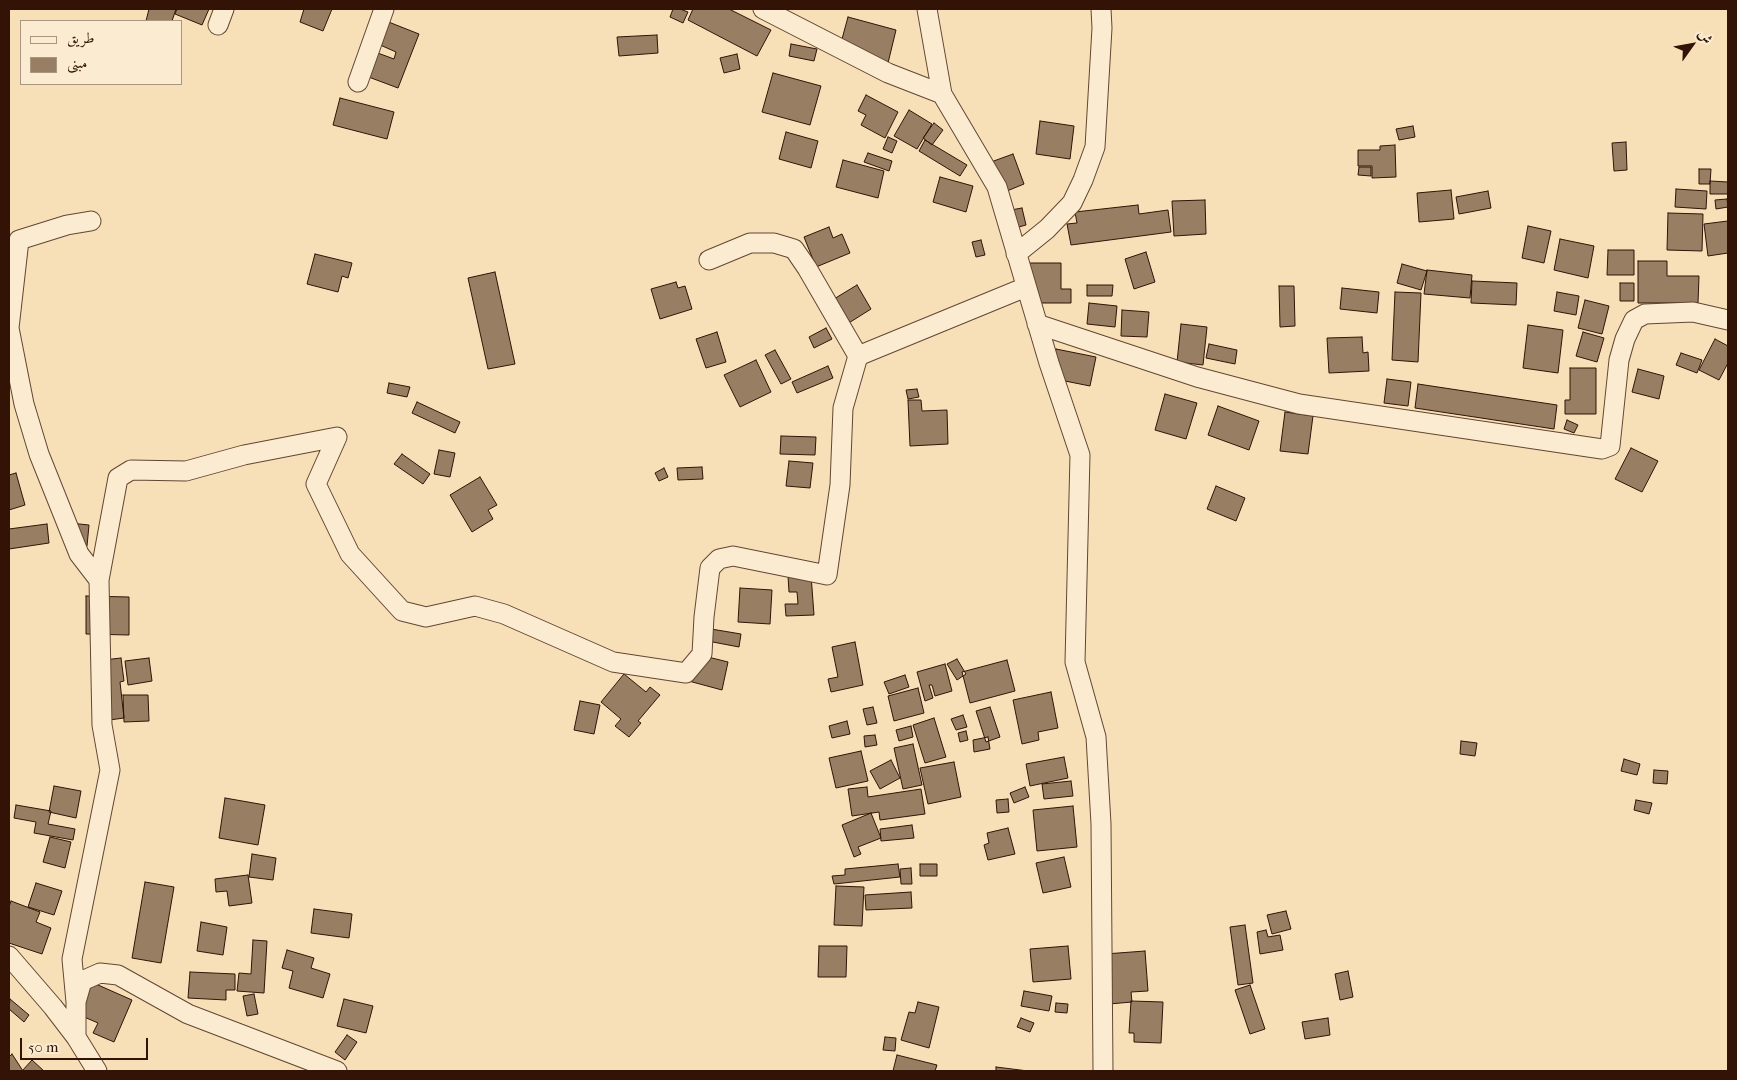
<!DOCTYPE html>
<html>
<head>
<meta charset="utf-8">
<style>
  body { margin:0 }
  #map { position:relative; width:1737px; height:1080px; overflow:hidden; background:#f7e0b8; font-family:"IM FELL French Canon",Amiri,serif }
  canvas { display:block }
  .frame { position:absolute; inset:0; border:10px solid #321306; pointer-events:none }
  .legend { position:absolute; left:20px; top:20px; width:162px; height:65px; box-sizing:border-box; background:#faebd1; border:1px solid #aa9580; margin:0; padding:6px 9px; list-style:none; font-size:15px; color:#321306 }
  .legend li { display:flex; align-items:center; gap:10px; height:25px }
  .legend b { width:25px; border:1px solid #aa9580 }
  .north { position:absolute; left:1667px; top:20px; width:50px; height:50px; -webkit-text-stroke:4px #faebd1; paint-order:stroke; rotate:58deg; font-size:14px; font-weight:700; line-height:20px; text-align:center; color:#321306 }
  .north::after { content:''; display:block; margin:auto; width:18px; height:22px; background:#321306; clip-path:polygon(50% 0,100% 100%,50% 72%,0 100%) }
  .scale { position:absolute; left:20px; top:1038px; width:128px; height:22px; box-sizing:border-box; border:2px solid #321306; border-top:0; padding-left:6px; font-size:15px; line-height:18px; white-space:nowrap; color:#321306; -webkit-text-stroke:4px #faebd1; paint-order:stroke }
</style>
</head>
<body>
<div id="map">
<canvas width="1737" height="1080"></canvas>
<div class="frame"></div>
<ul class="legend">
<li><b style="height:6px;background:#faebd1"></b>طريق</li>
<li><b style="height:14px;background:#987e63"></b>مبنى</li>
</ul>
<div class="north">ش</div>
<div class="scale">50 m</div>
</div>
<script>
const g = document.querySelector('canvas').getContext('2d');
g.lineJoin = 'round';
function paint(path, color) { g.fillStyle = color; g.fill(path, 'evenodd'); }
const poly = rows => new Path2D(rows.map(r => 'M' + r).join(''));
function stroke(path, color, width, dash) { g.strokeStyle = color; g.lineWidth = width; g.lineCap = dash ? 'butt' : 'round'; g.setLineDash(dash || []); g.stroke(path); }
const building = poly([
  [149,9,176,9,172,21,146,21,149,9],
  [177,9,209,9,202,25,175,14,177,9],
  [304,9,332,9,323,31,300,22,304,9],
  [673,9,680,9,688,12,683,23,670,17,673,9],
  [693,9,729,9,771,30,757,56,688,20,693,9],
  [848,17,896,30,888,63,839,50,848,17],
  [386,21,419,34,398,88,366,76,375,52,394,59,396,52,378,44,386,21],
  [657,35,658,53,619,56,617,37,657,35],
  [791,44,817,49,814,61,789,56,791,44],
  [737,54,740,69,724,73,720,58,737,54],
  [773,73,821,86,810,125,762,112,773,73],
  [866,95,898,112,885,138,861,125,866,115,858,111,866,95],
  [340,98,394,112,387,139,333,125,340,98],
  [909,110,932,124,917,149,894,136,909,110],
  [1040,121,1074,126,1070,159,1036,154,1040,121],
  [934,123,943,130,932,145,923,138,934,123],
  [1413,126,1415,137,1399,140,1396,129,1413,126],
  [786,132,818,141,811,168,779,159,786,132],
  [888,137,897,141,892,153,883,149,888,137],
  [925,140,967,165,960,176,919,151,925,140],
  [1626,142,1627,170,1614,171,1612,143,1626,142],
  [1395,145,1396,177,1372,178,1372,166,1358,166,1358,150,1380,150,1380,146,1395,145],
  [868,153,892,161,889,171,864,162,868,153],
  [1013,154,1024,184,1002,193,991,162,1013,154],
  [843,160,884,171,878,198,836,187,843,160],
  [1359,167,1371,167,1371,176,1358,175,1359,167],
  [1699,169,1711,169,1710,184,1699,184,1699,169],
  [940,177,973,186,966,212,933,202,940,177],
  [1710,181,1728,182,1728,194,1710,194,1710,181],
  [1676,189,1707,191,1706,209,1675,207,1676,189],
  [1451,190,1454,219,1419,222,1417,193,1451,190],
  [1488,191,1491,208,1459,214,1456,197,1488,191],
  [1727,199,1728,207,1716,209,1715,200,1727,199],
  [1205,200,1206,234,1174,236,1172,201,1205,200],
  [1138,205,1139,214,1168,210,1171,232,1071,245,1067,224,1077,223,1075,212,1138,205],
  [1022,208,1026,225,1015,228,1011,210,1022,208],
  [1668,213,1703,214,1702,251,1667,250,1668,213],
  [1728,221,1728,253,1708,256,1704,224,1728,221],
  [1528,226,1551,231,1544,263,1522,258,1528,226],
  [829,227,833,238,842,234,850,253,816,267,804,237,829,227],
  [1560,239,1594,246,1588,278,1554,270,1560,239],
  [981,240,985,255,976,257,972,242,981,240],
  [1608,250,1634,250,1634,275,1607,275,1608,250],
  [1146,252,1155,282,1134,289,1125,259,1146,252],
  [315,254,352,263,348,278,342,276,338,292,307,284,315,254],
  [1638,261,1667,261,1667,276,1699,276,1698,303,1638,303,1638,261],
  [1027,263,1061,263,1061,289,1071,289,1071,303,1036,303,1027,263],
  [1402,264,1427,271,1421,290,1397,283,1402,264],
  [1427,270,1472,275,1470,298,1424,294,1427,270],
  [495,272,515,364,488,369,468,278,495,272],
  [1472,281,1517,283,1516,305,1471,303,1472,281],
  [676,282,678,288,685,286,692,309,660,319,651,289,676,282],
  [1620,283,1634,283,1634,301,1620,301,1620,283],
  [857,285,871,309,844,326,829,302,857,285],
  [1087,285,1113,285,1112,296,1087,296,1087,285],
  [1279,286,1294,286,1295,326,1280,327,1279,286],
  [1342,288,1379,292,1377,313,1340,309,1342,288],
  [1395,292,1421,293,1418,362,1392,360,1395,292],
  [1557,292,1579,296,1576,315,1554,311,1557,292],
  [1585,300,1609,306,1602,334,1578,328,1585,300],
  [1089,303,1117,306,1115,327,1087,324,1089,303],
  [1122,310,1149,312,1147,337,1121,336,1122,310],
  [1181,324,1207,327,1203,365,1177,362,1181,324],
  [1528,325,1563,330,1558,373,1523,368,1528,325],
  [826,328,832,339,814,348,809,337,826,328],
  [717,332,726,362,706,368,696,339,717,332],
  [1583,332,1604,338,1597,362,1576,356,1583,332],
  [1362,337,1363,353,1368,352,1369,371,1329,373,1327,338,1362,337],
  [1715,339,1728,346,1728,363,1719,380,1699,370,1715,339],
  [1209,344,1237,350,1235,364,1206,358,1209,344],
  [1056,349,1096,357,1090,386,1050,378,1056,349],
  [775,350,791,379,781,384,765,355,775,350],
  [1681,353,1702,360,1697,373,1676,365,1681,353],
  [756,360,771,392,740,407,724,375,756,360],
  [828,366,833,378,797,393,792,382,828,366],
  [1570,368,1596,368,1596,414,1565,414,1565,400,1570,400,1570,368],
  [1638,369,1664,376,1659,399,1632,392,1638,369],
  [1387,379,1411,382,1408,406,1384,403,1387,379],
  [389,383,410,387,407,397,387,393,389,383],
  [1418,384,1557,405,1554,429,1415,408,1418,384],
  [917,389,919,397,908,399,906,390,917,389],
  [1165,394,1197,403,1186,439,1155,430,1165,394],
  [908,400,921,400,922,411,947,410,948,444,910,446,908,400],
  [417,402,460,422,455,433,412,413,417,402],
  [1218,406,1259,421,1249,450,1208,435,1218,406],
  [1285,412,1313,416,1308,454,1280,451,1285,412],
  [1567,420,1578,425,1574,433,1564,429,1567,420],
  [781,436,816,437,815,455,780,454,781,436],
  [1631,448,1658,461,1642,492,1615,479,1631,448],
  [439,450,455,453,450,477,434,474,439,450],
  [402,454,430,474,423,484,394,464,402,454],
  [789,461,813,463,810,488,786,486,789,461],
  [702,467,703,479,678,480,677,468,702,467],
  [664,468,668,477,659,481,655,473,664,468],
  [16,473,25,505,9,510,9,475,16,473],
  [480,477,497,505,488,510,493,519,472,532,450,495,480,477],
  [1216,486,1245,498,1236,521,1207,509,1216,486],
  [70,523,89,525,87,546,68,544,70,523],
  [47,524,49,543,9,549,9,529,47,524],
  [811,575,814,615,786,616,785,604,798,604,797,592,789,592,788,576,811,575],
  [740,588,772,590,770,624,738,622,740,588],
  [86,596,129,597,129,635,86,634,86,596],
  [699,627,741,634,739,647,697,639,699,627],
  [855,642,863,685,831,692,828,679,838,677,832,647,855,642],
  [692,653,728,662,722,690,685,680,692,653],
  [121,658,124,681,120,682,124,718,102,721,95,661,121,658],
  [149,658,152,681,128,685,125,661,149,658],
  [957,659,966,674,957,680,947,664,957,659],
  [1007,660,1015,691,970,703,962,672,1007,660],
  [945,664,952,691,935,696,932,685,929,685,933,698,925,701,917,672,945,664],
  [624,674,646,692,650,687,660,695,638,721,641,723,629,737,615,726,621,719,601,702,624,674],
  [905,675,909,687,889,694,884,682,905,675],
  [918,688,924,713,894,721,888,696,918,688],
  [1051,692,1058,728,1038,732,1039,740,1022,744,1013,700,1051,692],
  [123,695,148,695,149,721,124,722,123,695],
  [580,701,600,705,594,734,574,730,580,701],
  [873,707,877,723,867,725,863,709,873,707],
  [990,707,1000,737,986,742,976,711,990,707],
  [963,715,967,727,956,730,951,719,963,715],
  [934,718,946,757,925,763,913,725,934,718],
  [847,721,850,734,832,738,829,726,847,721],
  [911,726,913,737,899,741,896,730,911,726],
  [966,731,968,740,960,742,958,733,966,731],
  [875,735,877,745,865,747,864,736,875,735],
  [988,737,990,749,974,752,973,740,988,737],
  [1461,741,1477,743,1475,756,1460,754,1461,741],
  [913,744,922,785,903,789,894,748,913,744],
  [861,751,868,781,836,788,829,758,861,751],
  [1064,757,1068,778,1030,786,1026,764,1064,757],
  [1624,759,1640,764,1637,775,1621,771,1624,759],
  [891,760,900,778,880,789,870,771,891,760],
  [954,762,961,797,928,804,920,768,954,762],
  [1654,770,1668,771,1667,784,1653,783,1654,770],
  [1071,781,1073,796,1044,799,1042,784,1071,781],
  [54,786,81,791,76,818,49,812,54,786],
  [867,787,868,797,921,789,925,814,880,820,879,812,852,816,848,789,867,787],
  [1025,787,1029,797,1014,803,1010,793,1025,787],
  [225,798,265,805,258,845,219,838,225,798],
  [1008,799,1009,812,997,813,996,800,1008,799],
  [1636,800,1652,803,1649,814,1634,810,1636,800],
  [16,805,51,811,48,824,75,829,73,840,34,833,36,822,14,818,16,805],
  [1073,806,1077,847,1037,851,1033,810,1073,806],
  [871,813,881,838,858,847,861,854,854,857,842,825,871,813],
  [912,825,914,838,881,841,880,829,912,825],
  [1008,828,1015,854,988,860,984,845,989,843,987,833,1008,828],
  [50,837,71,842,65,868,43,862,50,837],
  [252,854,276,858,273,880,249,877,252,854],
  [1064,857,1071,887,1043,893,1036,863,1064,857],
  [898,864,900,877,834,884,832,876,845,875,845,869,898,864],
  [920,864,937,864,937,876,920,876,920,864],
  [911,868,912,884,901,884,900,869,911,868],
  [248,875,252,903,229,906,227,891,216,892,215,879,248,875],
  [145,882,174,887,161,963,132,958,145,882],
  [36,883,62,891,54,915,28,907,36,883],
  [836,886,864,887,862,926,834,925,836,886],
  [911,892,912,908,866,910,865,895,911,892],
  [11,901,40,912,36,922,51,928,42,954,9,943,9,907,11,901],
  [314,909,352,914,349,938,311,933,314,909],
  [1286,911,1291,929,1272,934,1267,915,1286,911],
  [201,922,227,927,223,955,197,951,201,922],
  [1245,925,1253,983,1238,985,1230,927,1245,925],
  [1266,930,1268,937,1280,935,1283,950,1260,954,1257,932,1266,930],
  [253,940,267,941,264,993,237,991,239,973,251,974,253,940],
  [819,946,847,946,846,977,818,977,819,946],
  [1068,946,1071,979,1033,982,1030,949,1068,946],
  [287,950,314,958,311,968,330,974,323,998,289,988,293,971,282,968,287,950],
  [1145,951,1148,991,1131,992,1132,1002,1109,1004,1105,954,1145,951],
  [1348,971,1353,997,1340,1000,1335,974,1348,971],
  [190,972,235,974,235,990,226,990,226,1000,188,998,190,972],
  [89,981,132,1000,114,1042,93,1033,98,1023,75,1013,89,981],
  [1250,985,1265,1029,1250,1034,1235,990,1250,985],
  [1024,991,1052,996,1049,1011,1021,1006,1024,991],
  [254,994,258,1014,247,1016,243,996,254,994],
  [10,999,29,1015,24,1022,9,1009,10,999],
  [344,999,373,1006,366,1033,337,1026,344,999],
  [1131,1001,1163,1002,1161,1043,1134,1042,1134,1033,1129,1033,1131,1001],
  [918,1002,939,1007,929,1048,901,1040,909,1012,915,1013,918,1002],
  [1056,1003,1068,1004,1067,1013,1055,1012,1056,1003],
  [1021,1018,1034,1023,1030,1032,1017,1027,1021,1018],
  [1328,1018,1330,1035,1305,1039,1302,1022,1328,1018],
  [347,1035,357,1042,345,1060,335,1052,347,1035],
  [885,1037,896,1038,895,1051,883,1050,885,1037],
  [12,1054,23,1071,9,1071,9,1057,12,1054],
  [897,1055,937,1065,935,1071,893,1071,897,1055],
  [32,1060,44,1071,22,1071,32,1060],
  [996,1067,1028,1071,996,1071,996,1067]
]);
paint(building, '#987e63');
stroke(building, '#321306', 1);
const street = poly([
  [763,9,888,73,942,94],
  [927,9,942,94,997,187,1049,363,1080,455,1075,662,1096,737,1101,824,1103,1071],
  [218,25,224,9],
  [358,82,384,9],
  [1016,254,1047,229,1072,203,1083,180,1095,147,1102,28,1101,9],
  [709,260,750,243,774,243,794,249,807,268,858,356],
  [1037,324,1197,377,1299,404,1602,449,1610,446,1619,360,1625,339,1634,320,1645,314,1693,312,1728,320],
  [99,580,118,478,131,470,186,471,244,455,337,437,316,484,350,554,402,611,426,617,475,606,504,614,613,662,686,673,702,654,704,617,710,568,719,559,733,556,827,575,840,485,843,408,858,356,1026,287],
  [9,956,53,1007,76,1037,97,1071],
  [76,1002,72,959,110,770,102,725,99,580,79,554,39,454,24,404,9,328,19,240,67,225,91,221],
  [76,1037,76,1002,82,981,100,973,118,975,188,1014,337,1071]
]);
stroke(street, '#634632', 21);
stroke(street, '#faebd1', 19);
</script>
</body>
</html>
